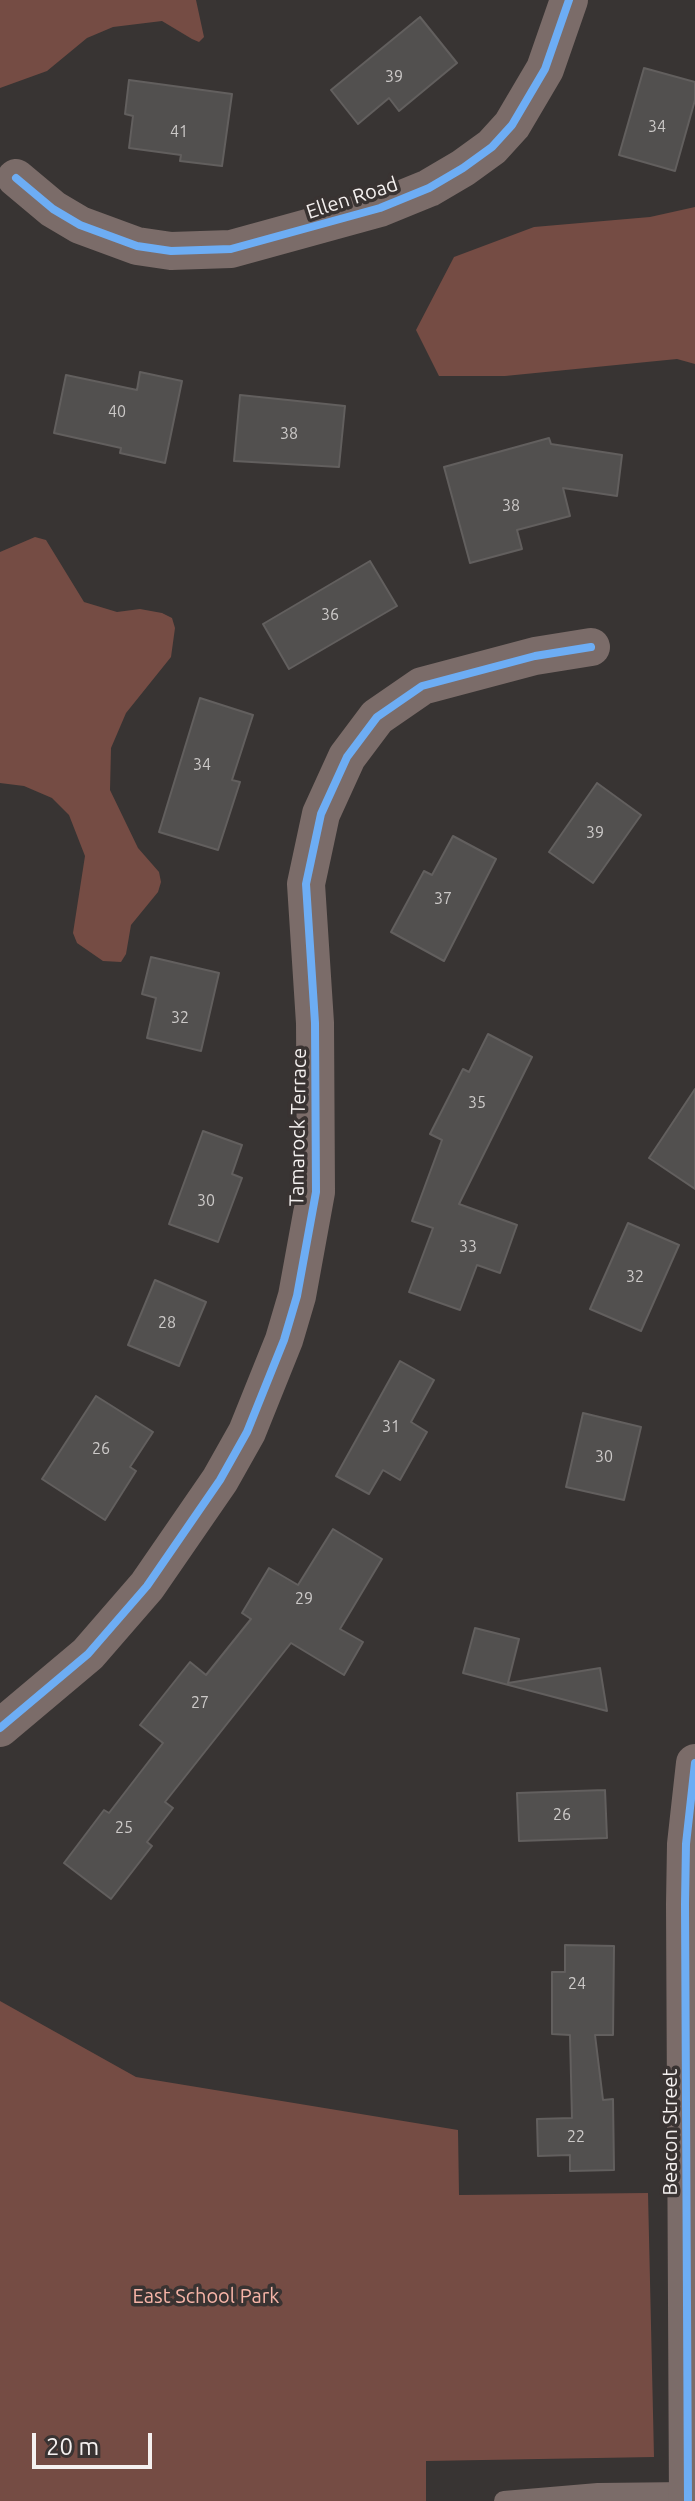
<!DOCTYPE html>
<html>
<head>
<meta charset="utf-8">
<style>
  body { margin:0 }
  #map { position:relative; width:695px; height:2501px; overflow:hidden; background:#383433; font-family:Ubuntu,sans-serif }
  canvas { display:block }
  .scale { position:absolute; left:32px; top:2433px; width:120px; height:36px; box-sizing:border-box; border:4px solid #f5f1f0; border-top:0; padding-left:10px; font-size:24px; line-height:28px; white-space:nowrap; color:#f5f1f0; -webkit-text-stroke:6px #393332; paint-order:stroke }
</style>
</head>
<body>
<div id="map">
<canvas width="695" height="2501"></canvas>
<div class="scale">20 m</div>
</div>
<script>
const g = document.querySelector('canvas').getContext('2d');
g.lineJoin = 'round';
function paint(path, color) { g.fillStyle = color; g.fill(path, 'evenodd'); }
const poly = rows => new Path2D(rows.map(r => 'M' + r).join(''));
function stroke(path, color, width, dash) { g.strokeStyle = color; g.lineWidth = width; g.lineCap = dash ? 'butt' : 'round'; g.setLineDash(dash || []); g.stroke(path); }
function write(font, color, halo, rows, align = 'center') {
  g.font = font + ' Ubuntu,sans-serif'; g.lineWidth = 7; g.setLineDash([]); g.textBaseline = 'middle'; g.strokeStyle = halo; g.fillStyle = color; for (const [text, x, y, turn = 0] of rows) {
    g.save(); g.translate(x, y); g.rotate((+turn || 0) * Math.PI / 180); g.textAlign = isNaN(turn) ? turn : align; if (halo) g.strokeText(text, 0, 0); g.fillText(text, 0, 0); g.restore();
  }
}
paint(poly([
  [0,0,196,0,204,37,199,42,192,39,162,21,113,27,87,38,47,71,0,88],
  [695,207,695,364,677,359,505,376,439,376,416,330,454,257,534,227,650,217],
  [35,537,46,540,84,602,117,612,140,609,162,613,172,618,175,628,171,657,126,713,111,748,110,790,138,848,159,872,161,882,158,892,131,925,126,954,121,962,103,961,77,943,73,933,85,856,69,815,52,798,24,786,0,783,0,552],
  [0,2001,136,2077,458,2130,459,2195,648,2193,654,2457,426,2461,426,2501,0,2501]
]), '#754c44');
const building = poly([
  [420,17,457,63,399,111,389,98,358,124,331,90,420,17],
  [644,68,695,82,695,100,675,171,619,155,644,68],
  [129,80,232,94,222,166,180,161,181,155,129,148,133,116,125,114,129,80],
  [140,372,182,381,165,463,120,453,121,448,54,433,66,375,137,390,140,372],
  [240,395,345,406,339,467,234,461,240,395],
  [549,438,551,444,622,455,617,496,563,488,570,516,517,530,522,549,470,563,444,467,549,438],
  [370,561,397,606,289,669,263,624,370,561],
  [200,698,253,715,232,780,240,782,218,850,159,832,200,698],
  [597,783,641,815,593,883,549,852,597,783],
  [453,836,496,859,444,961,391,932,424,871,432,875,453,836],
  [151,957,219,973,201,1051,147,1038,156,998,142,994,151,957],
  [488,1034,532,1057,459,1204,517,1225,500,1273,477,1265,460,1310,409,1292,433,1228,412,1221,442,1140,430,1134,463,1069,469,1072,488,1034],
  [695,1089,695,1189,649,1158,695,1089],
  [203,1131,242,1145,232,1174,242,1178,218,1242,169,1224,203,1131],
  [628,1223,679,1245,641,1331,590,1309,628,1223],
  [155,1280,206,1302,179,1366,128,1345,155,1280],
  [400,1361,434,1380,411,1422,427,1432,400,1480,383,1470,369,1494,336,1476,400,1361],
  [96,1396,153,1432,130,1467,136,1471,105,1520,42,1479,96,1396],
  [583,1413,641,1427,624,1500,566,1487,583,1413],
  [333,1529,382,1559,340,1629,363,1642,344,1675,291,1643,165,1802,173,1808,147,1842,152,1846,111,1899,64,1863,104,1810,109,1813,163,1743,140,1725,190,1662,206,1675,251,1619,242,1613,269,1568,298,1585,333,1529],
  [475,1628,519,1639,508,1683,600,1668,607,1711,463,1673,475,1628],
  [605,1790,607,1838,519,1841,517,1793,605,1790],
  [565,1945,614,1946,613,2035,595,2035,603,2100,613,2099,614,2170,570,2171,570,2155,538,2156,537,2119,572,2118,570,2035,552,2034,552,1972,565,1972,565,1945]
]);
paint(building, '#52504f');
stroke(building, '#625f5e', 2);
stroke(poly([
  [504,2501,598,2493,688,2492]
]), '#7b6c69', 20);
stroke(poly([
  [16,178,53,209,80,225,137,246,171,251,231,249,380,208,429,188,463,168,492,147,512,125,545,69,569,0],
  [0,1728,88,1654,147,1586,220,1480,247,1432,284,1340,297,1296,316,1192,315,1023,306,884,321,814,347,757,377,717,422,686,535,656,591,647],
  [688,2501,685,1904,686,1844,695,1763]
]), '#7b6c69', 38);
stroke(poly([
  [16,178,53,209,80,225,137,246,171,251,231,249,380,208,429,188,463,168,492,147,512,125,545,69,569,0],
  [0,1728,88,1654,147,1586,220,1480,247,1432,284,1340,297,1296,316,1192,315,1023,306,884,321,814,347,757,377,717,422,686,535,656,591,647],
  [688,2501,685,1904,686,1844,695,1763]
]), '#6dadf4', 8);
write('16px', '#ccc9c8', null, [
  ["39",394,77],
  ["34",657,127],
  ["41",179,132],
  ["40",117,412],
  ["38",289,434],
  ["38",511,506],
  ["36",330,615],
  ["34",202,765],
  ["39",595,833],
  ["37",443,899],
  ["32",180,1018],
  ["35",477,1103],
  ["30",206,1201],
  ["33",468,1247],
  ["32",635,1277],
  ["28",167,1323],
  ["31",391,1427],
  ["26",101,1449],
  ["30",604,1457],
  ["29",304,1599],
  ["27",200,1703],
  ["26",562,1815],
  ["25",124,1828],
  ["24",577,1984],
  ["22",576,2137]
]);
write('20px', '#f5f1f0', '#393332', [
  ["Ellen Road",352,198,-18],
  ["Tamarock Terrace",298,1127,-89],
  ["Beacon Street",670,2132,-90]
]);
write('20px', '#f7b5a8', '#393332', [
  ["East School Park",206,2296]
]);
</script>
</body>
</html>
